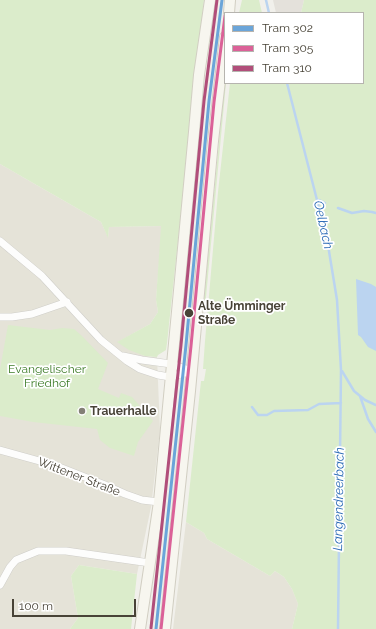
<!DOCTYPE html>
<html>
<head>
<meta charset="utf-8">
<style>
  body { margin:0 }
  #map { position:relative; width:376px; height:629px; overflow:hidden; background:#f1f0eb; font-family:Raleway,sans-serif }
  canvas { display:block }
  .legend { position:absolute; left:224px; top:12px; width:140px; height:72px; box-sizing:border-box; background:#fff; border:1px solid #b6b4af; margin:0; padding:5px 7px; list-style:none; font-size:12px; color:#484337 }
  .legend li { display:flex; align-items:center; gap:8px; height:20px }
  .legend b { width:20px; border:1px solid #b6b4af }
  .scale { position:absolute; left:12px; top:599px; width:124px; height:18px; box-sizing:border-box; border:2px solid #484337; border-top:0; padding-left:5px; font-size:12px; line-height:14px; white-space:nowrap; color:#484337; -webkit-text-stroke:3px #fff; paint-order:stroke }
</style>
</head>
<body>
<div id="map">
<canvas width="376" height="629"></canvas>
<ul class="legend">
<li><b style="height:5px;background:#6ba5d9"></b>Tram 302</li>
<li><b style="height:5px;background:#db6198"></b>Tram 305</li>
<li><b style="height:5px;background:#b14e7a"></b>Tram 310</li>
</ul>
<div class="scale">100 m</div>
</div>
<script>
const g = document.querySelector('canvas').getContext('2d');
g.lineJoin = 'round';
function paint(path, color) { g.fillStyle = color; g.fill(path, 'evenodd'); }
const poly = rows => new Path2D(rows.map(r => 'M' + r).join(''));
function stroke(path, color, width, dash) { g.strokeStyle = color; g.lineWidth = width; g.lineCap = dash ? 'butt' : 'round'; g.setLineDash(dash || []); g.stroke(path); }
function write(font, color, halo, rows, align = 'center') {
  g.font = font + ' Raleway,sans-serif'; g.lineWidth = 3.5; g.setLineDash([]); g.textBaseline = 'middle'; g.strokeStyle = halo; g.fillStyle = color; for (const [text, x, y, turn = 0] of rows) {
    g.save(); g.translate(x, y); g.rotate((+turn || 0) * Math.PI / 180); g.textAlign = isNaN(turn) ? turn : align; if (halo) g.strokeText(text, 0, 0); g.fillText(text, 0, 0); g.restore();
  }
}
paint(poly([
  [0,164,101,222,108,237,109,227,162,226,156,300,158,312,150,324,118,342,145,356,157,357,160,430,151,507,137,574,79,565,71,576,78,618,70,629,0,629],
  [186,522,204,533,207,539,270,576,275,571,284,577,292,589,298,604,292,629,173,629]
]), '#e5e3d8');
paint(poly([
  [273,0,304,0,301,13,276,13]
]), '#e4e1db');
paint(poly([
  [0,0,204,0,167,343,166,350,158,355,157,357,145,356,129,350,117,342,150,324,158,312,156,300,161,226,109,227,108,238,101,222,0,164],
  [242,0,259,0,262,13,239,13],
  [304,0,376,0,376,629,292,629,298,604,292,589,284,577,275,571,270,576,207,539,204,533,186,522,201,381,204,381,206,369,203,369,205,341,218,192,230,83,363,83,363,13,301,13],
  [225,79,225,83,226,83,205,308,203,308],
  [8,325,50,330,62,328,74,329,82,336,108,363,98,389,119,398,121,393,132,397,153,421,138,442,134,456,110,448,100,440,97,429,33,422,0,416,0,369],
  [79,565,137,574,131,629,70,629,78,618,71,576]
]), '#dbeccb');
paint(poly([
  [356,279,371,284,376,287,376,351,368,347,361,337,358,335]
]), '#bbd4f0');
stroke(poly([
  [266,0,269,13],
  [287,83,327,239,337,300,341,370,338,629],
  [319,200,325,203],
  [338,208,352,213,364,211,372,212,376,213],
  [342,371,354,391,365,400,376,405],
  [360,396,368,419,376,432],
  [252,407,258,415,267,415,274,411,308,410,319,404,341,403]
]), '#bbd4f0', 2.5);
const minor = poly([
  [0,241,42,276,101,340,127,361,140,369,158,375,170,377,192,371],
  [0,317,12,317,32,314,67,302],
  [123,356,142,360,171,364,192,371],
  [0,450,54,465,105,485,125,494,142,500,159,502],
  [0,585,10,567,16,560,38,551,66,551,150,563]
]);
const secondary = poly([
  [229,13,230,0],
  [140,629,159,502,194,132,199,75,210,0],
  [165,629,190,391,213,141,225,37]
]);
stroke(minor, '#cfcec9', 8);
stroke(secondary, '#d1cec2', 12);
stroke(minor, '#fdfdfc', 7);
stroke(secondary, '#f7f6ef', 10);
stroke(poly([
  [156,629,186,345,209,101,222,0]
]), '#6ba5d9', 3);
stroke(poly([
  [161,629,191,346,214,102,225,16]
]), '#db6198', 3);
stroke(poly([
  [151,628,181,345,204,101,217,0]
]), '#b14e7a', 3);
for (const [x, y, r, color] of [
  [189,313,5,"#484337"],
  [82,411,4,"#838076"]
]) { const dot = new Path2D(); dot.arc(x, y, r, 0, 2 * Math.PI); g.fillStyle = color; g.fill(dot); stroke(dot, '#fff', 1.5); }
write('bold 12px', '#484337', '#fff', [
  ["Alte Ümminger",198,306],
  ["Straße",198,320]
], 'left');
write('12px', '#3d7c28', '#fff', [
  ["Evangelischer",47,369],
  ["Friedhof",47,383]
]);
write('bold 12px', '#484337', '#fff', [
  ["Trauerhalle",90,411]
], 'left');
write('12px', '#484337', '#fff', [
  ["Wittener Straße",79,477,21]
]);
write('italic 13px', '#2d6cb7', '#fff', [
  ["Oelbach",323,225,77],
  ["Langendreerbach",339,499,-89]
]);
</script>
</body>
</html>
